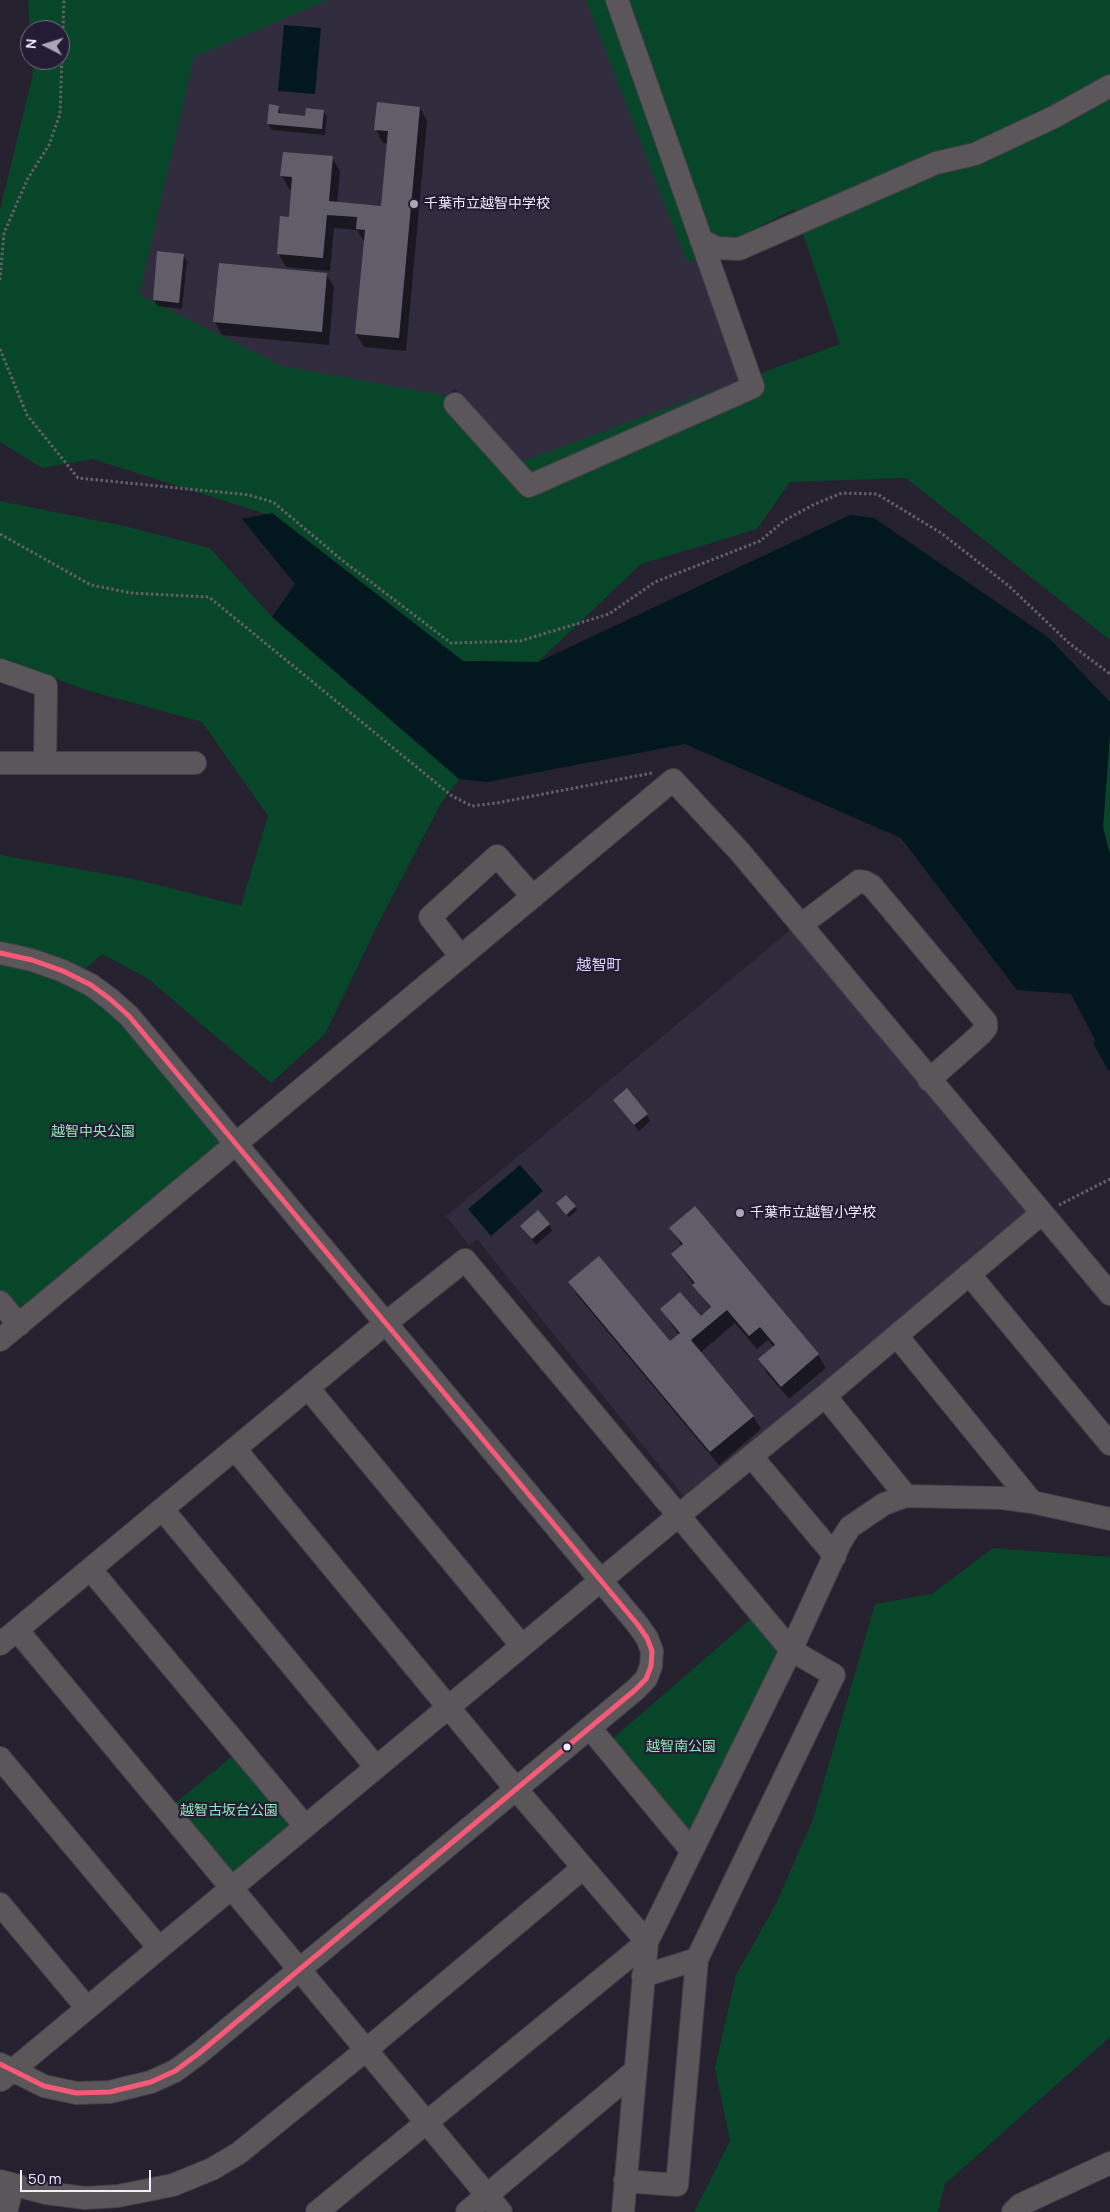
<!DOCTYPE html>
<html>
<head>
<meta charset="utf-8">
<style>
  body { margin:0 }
  #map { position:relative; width:1110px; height:2212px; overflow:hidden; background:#25212e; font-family:Manrope,sans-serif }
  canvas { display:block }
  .north { position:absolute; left:20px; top:20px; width:50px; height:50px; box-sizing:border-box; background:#241b34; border:1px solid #776f85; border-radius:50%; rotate:275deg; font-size:14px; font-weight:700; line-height:20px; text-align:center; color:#f3edff }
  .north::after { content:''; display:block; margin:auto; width:18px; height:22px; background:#aba6b6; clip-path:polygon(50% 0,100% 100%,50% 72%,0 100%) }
  .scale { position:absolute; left:20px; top:2170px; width:131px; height:22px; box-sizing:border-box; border:2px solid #f3edff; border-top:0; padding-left:6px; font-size:15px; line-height:18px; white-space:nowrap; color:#f3edff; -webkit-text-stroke:4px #241b34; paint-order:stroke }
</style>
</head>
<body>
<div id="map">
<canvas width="1110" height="2212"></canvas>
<div class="north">N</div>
<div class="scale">50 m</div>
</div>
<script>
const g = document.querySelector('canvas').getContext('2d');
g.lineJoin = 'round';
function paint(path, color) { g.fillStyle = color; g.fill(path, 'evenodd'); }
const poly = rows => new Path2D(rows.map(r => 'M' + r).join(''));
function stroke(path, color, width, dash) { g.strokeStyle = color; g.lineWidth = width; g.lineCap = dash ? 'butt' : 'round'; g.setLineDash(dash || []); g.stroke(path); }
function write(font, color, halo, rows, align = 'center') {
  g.font = font + ' Manrope,"Noto Sans JP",sans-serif'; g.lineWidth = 4.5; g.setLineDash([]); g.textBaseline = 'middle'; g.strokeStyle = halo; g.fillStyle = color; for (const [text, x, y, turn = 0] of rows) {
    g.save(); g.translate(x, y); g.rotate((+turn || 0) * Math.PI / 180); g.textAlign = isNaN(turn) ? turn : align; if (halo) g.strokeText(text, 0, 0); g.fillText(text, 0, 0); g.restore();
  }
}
paint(poly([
  [261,0,602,0,633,100,741,374,738,381,530,472,455,388,388,449,130,307,198,17],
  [794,927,1029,1210,686,1499,477,1239,469,1245,446,1216]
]), '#302c3d');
paint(poly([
  [28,0,327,0,194,57,139,295,282,366,465,399,518,463,840,344,795,209,687,262,586,0,1110,0,1110,640,906,478,790,482,757,529,641,564,538,662,463,661,278,518,93,459,42,468,0,442,0,210,33,74,32,60,60,60,60,30,30,30,30,35],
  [0,501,124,526,210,548,272,617,459,779,440,805,376,928,325,1034,271,1083,147,978,102,954,66,986,83,994,125,1024,226,1145,16,1315,0,1295,0,855,134,879,241,906,268,816,202,722,83,689,0,658],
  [1110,733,1110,855,1103,827],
  [993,1548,1110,1557,1110,2037,945,2184,938,2212,694,2212,730,2141,715,2068,736,1975,777,1902,813,1819,875,1604,932,1594],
  [753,1617,778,1648,780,1658,696,1831,685,1830,610,1741],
  [235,1754,295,1829,235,1880,173,1805]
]), '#08462a');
paint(poly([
  [284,25,321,28,315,94,278,91],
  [272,513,463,661,538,662,850,515,874,518,1049,638,1110,702,1110,733,1103,827,1110,855,1110,1068,1071,994,1017,990,901,838,685,744,487,782,459,779,272,617,295,584,242,519],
  [520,1165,543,1191,491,1236,468,1209]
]), '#03171f');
paint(poly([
  [278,107,282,115,306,117,323,111,327,117,325,135,272,130,268,124],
  [420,108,427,121,406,351,364,347,356,334,365,243,357,230,334,228,330,271,286,267,278,253,290,218,292,190,289,189,282,176,284,153,332,157,340,171,337,203,382,207,388,144,383,143,376,130],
  [183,255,187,261,182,309,158,306,154,300],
  [326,274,334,287,329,345,222,335,215,322],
  [614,1100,647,1115,650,1121,639,1131],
  [566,1197,577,1210,569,1217,559,1206],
  [695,1207,818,1355,826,1368,789,1399,767,1373,760,1359,774,1347,768,1340,757,1349,735,1323,700,1353,753,1416,761,1429,719,1465,577,1295,570,1282,670,1343,679,1335,661,1309,700,1318,711,1309,673,1255,682,1246,671,1228],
  [549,1224,552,1231,536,1245,521,1226]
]), '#0007');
stroke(poly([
  [1110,1035,1096,1043,1110,1068]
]), '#03171f', 5);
paint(poly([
  [377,102,420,107,399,338,355,334,365,230,356,229,357,217,327,215,323,258,277,254,280,216,289,217,292,177,280,176,283,152,333,156,329,201,381,206,388,131,374,130],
  [269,104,279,106,278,113,305,116,306,108,324,110,322,129,267,124],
  [157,251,184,254,179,303,153,300],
  [219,263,327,273,322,332,213,322],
  [627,1088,648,1114,634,1125,613,1100],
  [566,1195,576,1206,566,1215,556,1203],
  [695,1206,819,1354,781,1387,758,1359,775,1345,760,1327,749,1336,727,1310,691,1340,754,1416,710,1452,568,1282,599,1256,670,1341,680,1333,660,1309,680,1292,701,1316,711,1307,692,1285,695,1283,671,1254,683,1244,669,1228],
  [538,1210,550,1224,532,1239,520,1226]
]), '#625e69');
const minor = poly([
  [701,240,717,248,739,249,936,163,975,154,1054,117,1110,86],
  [455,404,529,486,753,387,617,0],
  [0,670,46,686,45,763],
  [0,763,195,763],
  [801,925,859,881,865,882,872,886,986,1022,986,1028,981,1034,929,1080],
  [0,953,32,960,63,971,91,985,110,999,129,1016,638,1625,647,1638,652,1651,651,1666,646,1679,635,1690,198,2054,175,2071,151,2082,110,2092,76,2093,44,2086,0,2064],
  [461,957,430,917,497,856,533,897],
  [969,1274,1110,1444],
  [0,1302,19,1325],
  [897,1336,1032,1502],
  [0,1340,673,780,740,852,1110,1294],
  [308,1388,522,1646],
  [825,1396,906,1496],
  [235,1449,516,1789,647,1942,317,2212],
  [752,1457,835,1556],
  [163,1510,376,1767],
  [91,1570,305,1826],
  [17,1630,501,2212],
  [0,1644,386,1323,465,1260,791,1650,834,1675,697,1959,677,2185,625,2181],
  [590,1728,691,1850],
  [0,1758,159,1948],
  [0,1904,87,2008],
  [643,1976,697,1959],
  [1,2080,678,1516,825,1396,1042,1213],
  [0,2181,46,2193,85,2198,118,2196,173,2185,212,2169,239,2153,366,2050,583,1868],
  [6,2212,13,2185],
  [467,2212,635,2071],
  [623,2212,647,1942,791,1650,841,1541,850,1527,884,1504,906,1496,1002,1498,1032,1502,1110,1519],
  [1013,2212,1020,2205,1110,2163]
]);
stroke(minor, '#433e4a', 24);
stroke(poly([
  [0,280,4,233,28,178,49,145,60,114,64,0],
  [0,349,27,415,78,478,249,495,273,502,342,560,451,643,520,641,609,614,655,582,760,541,785,520,815,504,842,493,877,494,941,533,1009,586,1070,644,1110,674],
  [0,534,91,585,131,593,209,597,452,796,472,806,497,803,652,773],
  [1059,1205,1110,1179]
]), '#646065', 3, [2.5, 2.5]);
stroke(minor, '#5b5659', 22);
stroke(poly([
  [0,953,32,960,63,971,91,985,110,999,129,1016,638,1625,647,1638,652,1651,651,1666,646,1679,635,1690,198,2054,175,2071,151,2082,110,2092,76,2093,44,2086,0,2064]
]), '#f75a77', 5);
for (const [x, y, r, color] of [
  [414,204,5,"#aba6b6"],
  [740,1213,5,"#aba6b6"],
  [567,1747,4.5,"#f3edff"]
]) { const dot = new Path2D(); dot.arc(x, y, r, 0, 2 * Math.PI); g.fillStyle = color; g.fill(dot); stroke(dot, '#241b34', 2); }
write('14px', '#f3edff', '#241b34', [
  ["千葉市立越智中学校",424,204],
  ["千葉市立越智小学校",750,1213]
], 'left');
write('14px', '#8eeab0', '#241b34', [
  ["越智中央公園",93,1132],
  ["越智南公園",681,1747],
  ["越智古坂台公園",229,1811]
]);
write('15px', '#e1d6f9', '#241b34', [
  ["越智町",599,966]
]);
</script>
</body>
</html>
